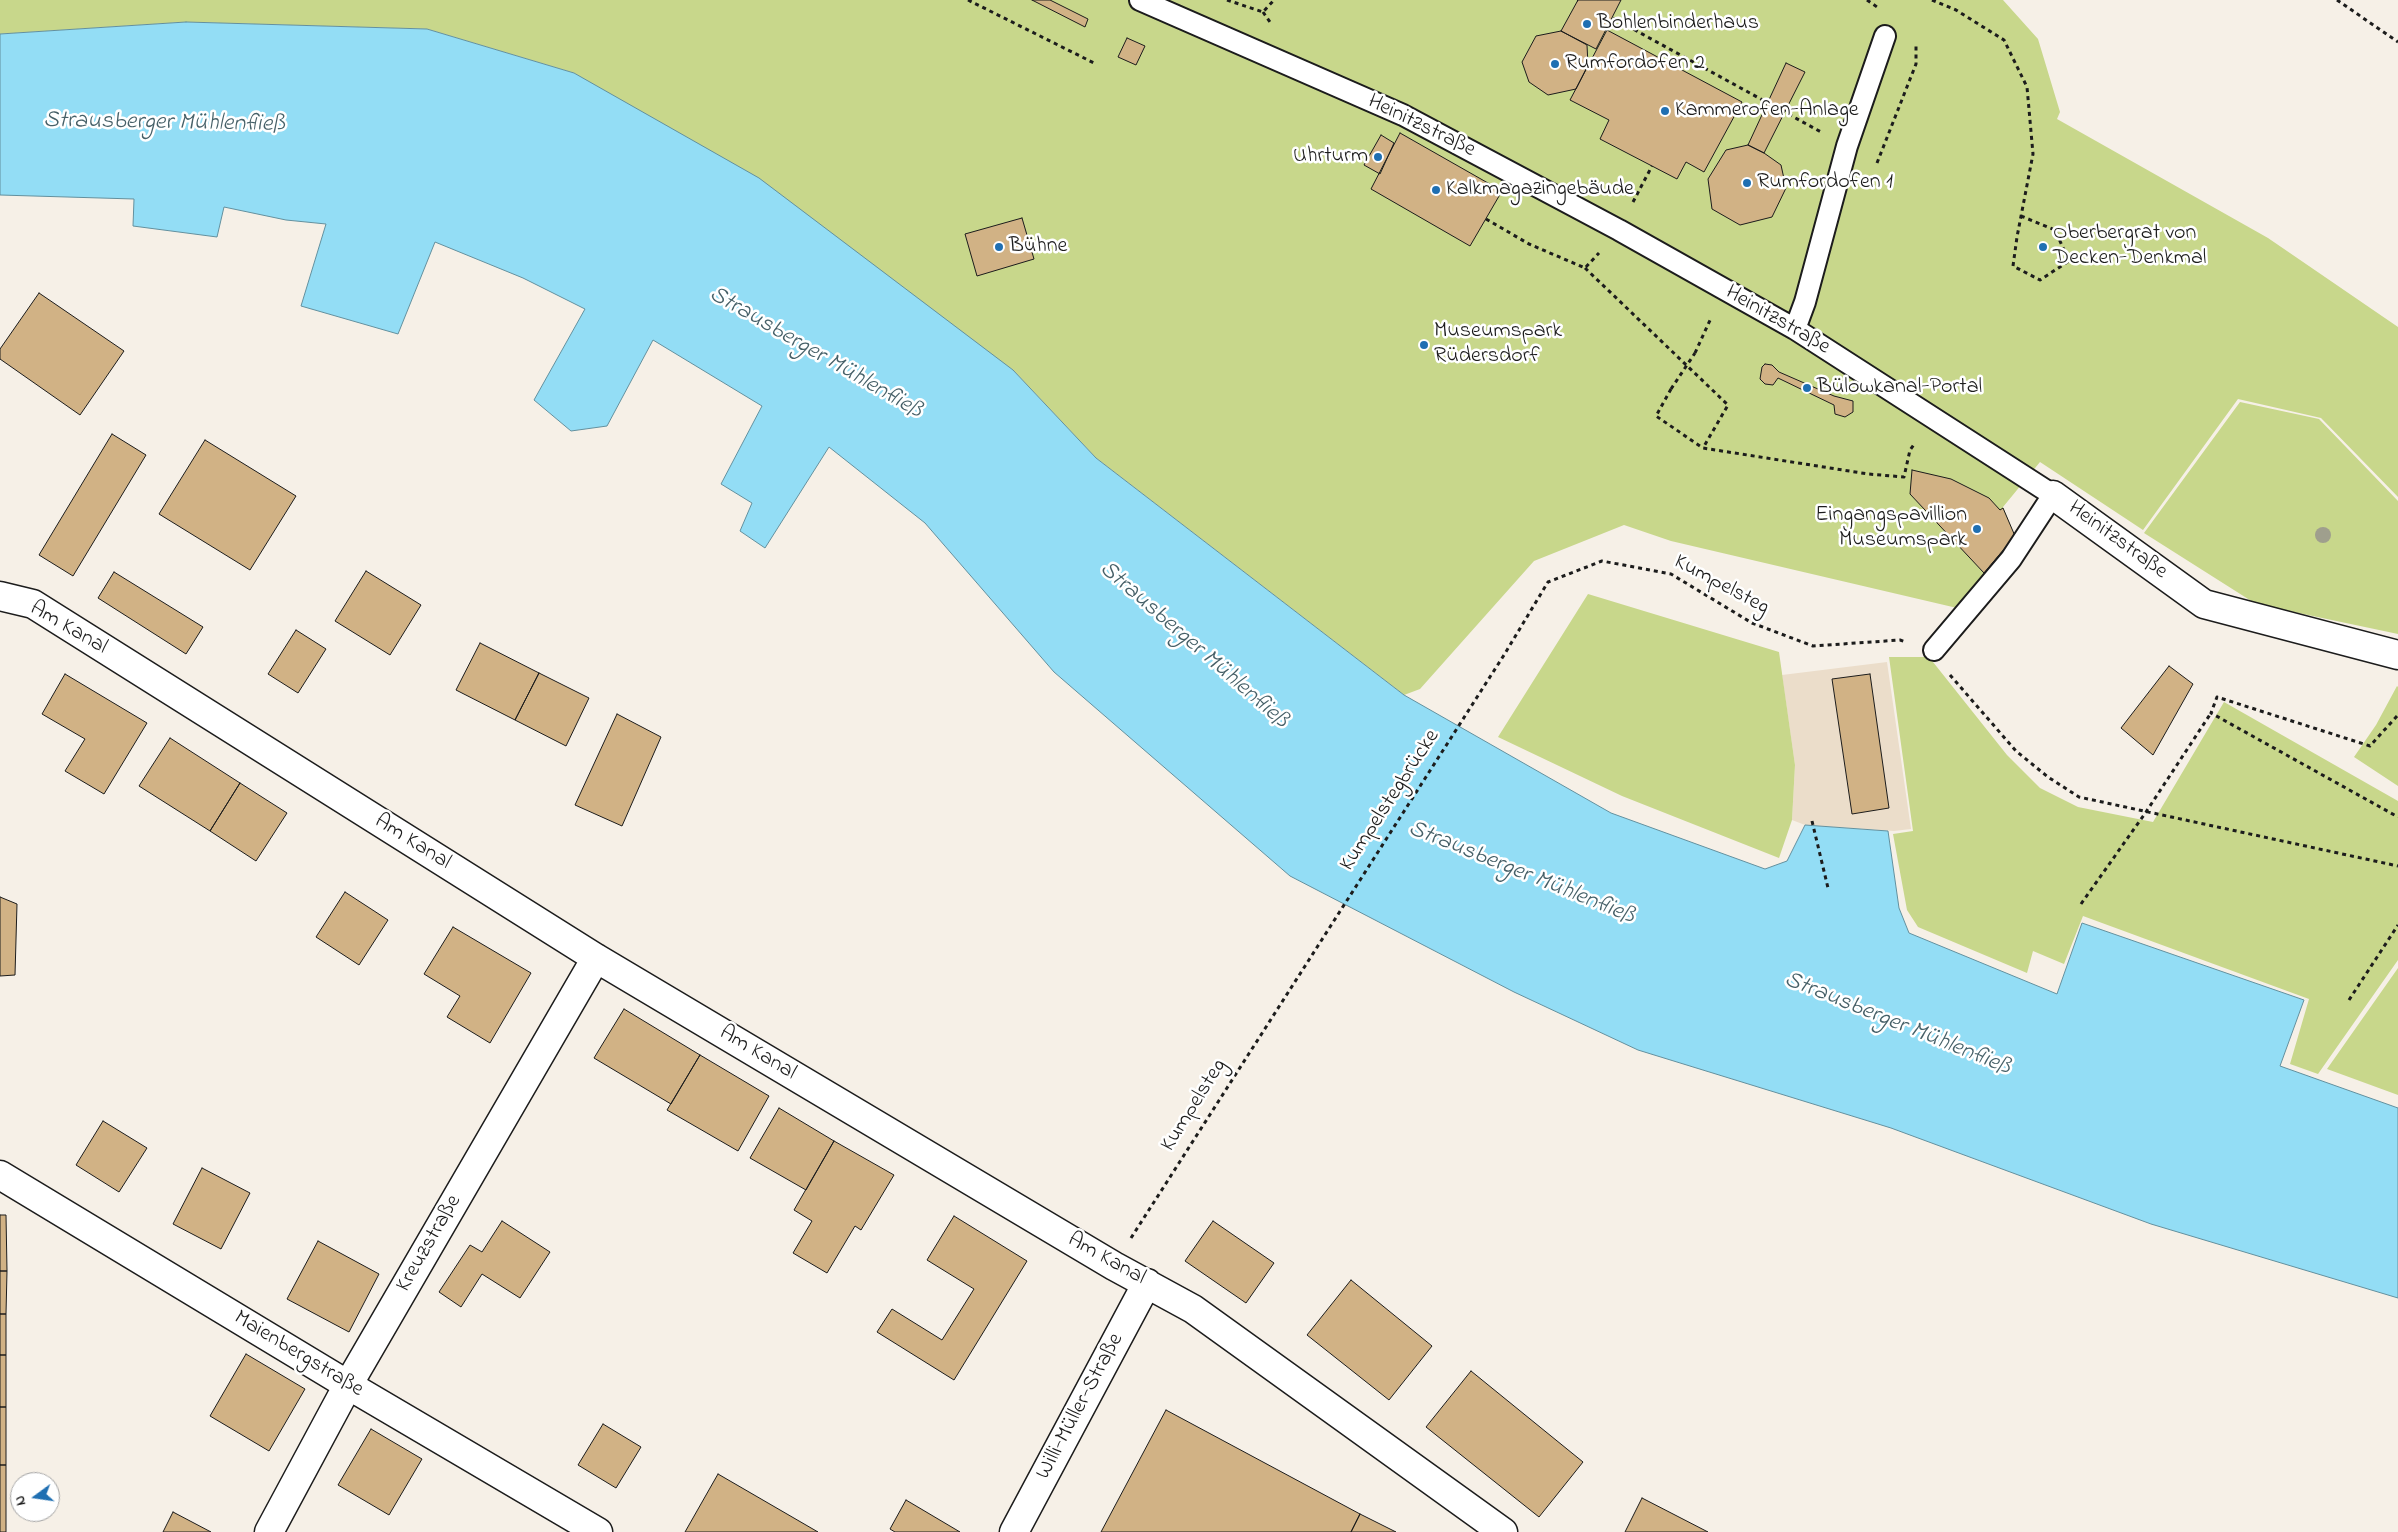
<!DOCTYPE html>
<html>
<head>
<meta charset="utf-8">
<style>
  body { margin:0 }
  #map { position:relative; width:2398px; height:1532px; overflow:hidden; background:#f6f0e7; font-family:"Indie Flower",sans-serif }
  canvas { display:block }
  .north { position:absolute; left:10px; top:1472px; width:50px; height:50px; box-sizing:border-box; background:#fff; border:1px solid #a4a4a4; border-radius:50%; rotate:256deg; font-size:14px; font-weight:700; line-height:20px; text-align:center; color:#1c1c1c }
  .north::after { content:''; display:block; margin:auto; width:18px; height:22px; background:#1f6fb2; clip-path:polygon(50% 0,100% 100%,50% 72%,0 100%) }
</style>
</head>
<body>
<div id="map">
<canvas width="2398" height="1532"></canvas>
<div class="north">N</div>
</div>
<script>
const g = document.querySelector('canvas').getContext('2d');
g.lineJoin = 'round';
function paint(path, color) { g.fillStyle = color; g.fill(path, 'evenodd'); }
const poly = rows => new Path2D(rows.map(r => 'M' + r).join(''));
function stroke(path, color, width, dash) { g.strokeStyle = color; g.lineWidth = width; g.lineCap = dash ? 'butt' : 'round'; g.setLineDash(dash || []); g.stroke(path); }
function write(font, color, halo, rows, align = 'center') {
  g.font = font + ' "Indie Flower",sans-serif'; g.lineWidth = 5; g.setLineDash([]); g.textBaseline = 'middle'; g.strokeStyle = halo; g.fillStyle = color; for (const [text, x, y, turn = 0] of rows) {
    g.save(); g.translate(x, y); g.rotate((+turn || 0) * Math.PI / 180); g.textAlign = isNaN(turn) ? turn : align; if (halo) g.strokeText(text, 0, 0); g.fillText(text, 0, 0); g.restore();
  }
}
paint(poly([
  [1887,662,1911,829,1894,831,1805,825,1792,820,1795,765,1782,675]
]), '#ebddca');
paint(poly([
  [0,0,2003,0,2038,39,2060,112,2057,119,2268,238,2398,327,2398,497,2321,418,2238,399,2143,530,2040,462,2003,507,2015,536,1957,608,1671,541,1624,525,1534,561,1420,689,1404,695,1096,458,1013,370,574,73,427,29,186,22,0,34],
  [2240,402,2319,419,2398,501,2398,634,2256,604,2144,533],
  [1588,594,1779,652,1795,765,1792,820,1779,858,1622,796,1498,737],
  [1889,657,1929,657,2007,755,2040,788,2078,807,2153,822,2224,702,2398,801,2398,960,2318,1074,2290,1064,2309,999,2083,916,2064,964,2033,951,2027,973,1918,927,1907,910,1893,834,1913,831],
  [2397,686,2398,687,2398,786,2354,757,2376,725],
  [2398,968,2398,1095,2327,1069]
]), '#c8d78b');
const water = poly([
  [186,22,427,29,574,73,759,178,1013,370,1096,458,1404,695,1611,813,1765,869,1787,861,1805,825,1888,831,1899,908,1909,933,2057,994,2082,923,2304,1000,2280,1066,2398,1108,2398,1298,2151,1224,1891,1128,1638,1050,1514,992,1290,876,1054,672,925,523,829,447,765,548,740,531,752,503,721,484,762,406,653,340,607,426,571,431,534,400,585,309,523,278,435,242,398,334,301,306,326,224,286,220,224,207,217,237,133,226,134,199,0,195,0,34,186,22]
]);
paint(water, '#93ddf5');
stroke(water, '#63909e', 1);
const building = poly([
  [1032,0,1050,0,1088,19,1085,27,1032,0],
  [1578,0,1621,0,1596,49,1561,31,1578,0],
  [1607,30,1742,102,1704,172,1686,162,1677,179,1600,139,1609,120,1570,100,1607,30],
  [1561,31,1587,45,1588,65,1576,89,1548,95,1529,82,1522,62,1536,36,1561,31],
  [1127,38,1145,46,1136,65,1118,57,1127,38],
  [1786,63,1805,72,1764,153,1748,145,1786,63],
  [1400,133,1502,191,1470,246,1371,189,1400,133],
  [1381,135,1394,143,1380,174,1364,165,1381,135],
  [1748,145,1764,153,1781,165,1786,188,1772,217,1740,225,1712,209,1708,179,1726,150,1748,145],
  [1022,218,1034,259,977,276,965,234,1022,218],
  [39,293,124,351,80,415,0,359,0,349,39,293],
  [1765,364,1772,365,1779,372,1834,396,1853,401,1853,412,1845,417,1835,414,1834,405,1778,378,1773,385,1765,384,1760,379,1762,367,1765,364],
  [112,434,146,455,73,576,39,555,112,434],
  [205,440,296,496,250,570,159,514,205,440],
  [1912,470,1951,479,1989,498,2000,510,2003,508,2015,536,1984,573,1910,494,1912,470],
  [366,571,421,605,390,655,335,621,366,571],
  [114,572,203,627,186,654,98,598,114,572],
  [296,630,326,649,298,693,268,674,296,630],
  [480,643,539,673,515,720,456,690,480,643],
  [2169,666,2193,684,2153,755,2121,728,2169,666],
  [539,673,589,698,566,746,515,720,539,673],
  [65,674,147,723,104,794,65,771,85,739,42,714,65,674],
  [1870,674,1889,808,1852,814,1832,679,1870,674],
  [617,714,661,737,622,826,575,805,617,714],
  [170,738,240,783,210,831,139,786,170,738],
  [240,783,287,813,256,861,210,831,240,783],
  [345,892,388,920,359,965,316,937,345,892],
  [0,897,17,904,15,975,0,976,0,897],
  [453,927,531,973,490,1043,447,1017,460,996,424,974,453,927],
  [624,1009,700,1055,671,1104,594,1058,624,1009],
  [700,1055,769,1096,738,1151,667,1110,700,1055],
  [779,1108,834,1141,806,1190,750,1158,779,1108],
  [103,1121,147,1148,119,1192,76,1165,103,1121],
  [834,1141,894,1175,861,1230,855,1226,827,1273,793,1253,812,1221,794,1210,834,1141],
  [202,1168,250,1193,221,1249,173,1224,202,1168],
  [0,1215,6,1215,7,1271,0,1271,0,1215],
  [954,1216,1027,1261,954,1380,877,1332,892,1309,942,1340,974,1289,927,1260,954,1216],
  [502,1221,550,1252,520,1298,482,1274,461,1307,439,1292,470,1245,482,1252,502,1221],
  [1213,1221,1274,1263,1246,1303,1185,1261,1213,1221],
  [318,1241,379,1274,349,1332,287,1299,318,1241],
  [0,1271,7,1271,6,1314,0,1314,0,1271],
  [1351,1280,1432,1346,1389,1400,1307,1335,1351,1280],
  [0,1314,6,1314,6,1355,0,1355,0,1314],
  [246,1354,305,1389,269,1451,210,1416,246,1354],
  [0,1355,6,1355,6,1407,0,1407,0,1355],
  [1471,1371,1583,1462,1539,1517,1426,1427,1471,1371],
  [0,1407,6,1407,6,1465,0,1465,0,1407],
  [1166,1410,1360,1514,1351,1532,1101,1532,1166,1410],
  [603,1424,641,1447,616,1488,578,1465,603,1424],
  [371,1429,422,1459,389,1515,338,1485,371,1429],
  [0,1465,6,1465,6,1532,0,1532,0,1465],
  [718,1474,818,1532,685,1532,718,1474],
  [1642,1498,1708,1532,1625,1532,1642,1498],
  [906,1500,960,1532,895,1532,890,1529,906,1500],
  [173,1512,211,1532,163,1532,173,1512],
  [1360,1514,1396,1532,1351,1532,1360,1514]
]);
paint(building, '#d1b285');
stroke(building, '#1c1c1c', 1);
const service = poly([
  [1140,0,1403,115,1619,230,1795,329,2053,495,2011,559,1934,650],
  [1795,329,1805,302,1847,146,1885,36]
]);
const minor = poly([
  [2053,495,2204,604,2398,655],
  [0,596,33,604,596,958,1114,1266,1193,1309,1503,1532],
  [0,1175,348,1385,598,1532],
  [269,1532,348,1385,596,958],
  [1014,1532,1147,1283]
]);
stroke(service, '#1c1c1c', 24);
stroke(minor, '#1c1c1c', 31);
stroke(poly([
  [968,0,1094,63],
  [1227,0,1263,12,1274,0],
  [1577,0,1578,0],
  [1867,0,1877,7],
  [1932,0,1956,10,2004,40,2027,87,2033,154,2017,237,2013,266,2040,280,2069,261,2055,230,2021,216],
  [2337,0,2398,42],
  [1263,12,1270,22],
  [1613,18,1821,132],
  [1877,163,1916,64,1916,44],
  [1633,202,1652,166],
  [1486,219,1529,244,1585,268,1599,253],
  [1585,268,1728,405,1703,448],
  [1695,353,1711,318],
  [1671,389,1656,416,1703,448,1868,474,1904,477,1910,450,1915,443],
  [1950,675,2016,751,2048,777,2079,797,2398,866],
  [2397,716,2370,746,2217,697,2211,713,2398,817],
  [1812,821,1828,888],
  [2081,904,2146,812,2211,713],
  [2349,1000,2398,925],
  [1131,1238,1504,655,1548,582,1602,561,1671,574,1752,623,1813,646,1900,640,1906,642]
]), '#1c1c1c', 3, [4, 4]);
stroke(service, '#fff', 20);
stroke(minor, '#fff', 28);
stroke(poly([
  [1671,389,1695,353]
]), '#1c1c1c', 3, [4, 4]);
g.fillStyle = '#9f9f8d';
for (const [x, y] of [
  [2323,535]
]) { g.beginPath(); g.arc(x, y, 8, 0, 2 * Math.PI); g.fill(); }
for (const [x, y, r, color] of [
  [1587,24,5,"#1f6fb2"],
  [1555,64,5,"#1f6fb2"],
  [1665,111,5,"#1f6fb2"],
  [1378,157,5,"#1f6fb2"],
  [1747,183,5,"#1f6fb2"],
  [1436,190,5,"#1f6fb2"],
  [999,247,5,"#1f6fb2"],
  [2043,247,5,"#1f6fb2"],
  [1424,345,5,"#1f6fb2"],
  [1807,388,5,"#1f6fb2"],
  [1977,529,5,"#1f6fb2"]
]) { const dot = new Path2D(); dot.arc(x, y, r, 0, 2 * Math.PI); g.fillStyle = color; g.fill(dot); stroke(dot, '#fff', 2); }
write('22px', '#1c1c1c', '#fff', [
  ["Bohlenbinderhaus",1597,24],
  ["Rumfordofen 2",1565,64],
  ["Kammerofen-Anlage",1675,111],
  ["Uhrturm",1368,157,"right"],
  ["Rumfordofen 1",1757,183],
  ["Kalkmagazingebäude",1446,190],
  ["Oberbergrat von",2053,234],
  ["Decken-Denkmal",2053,259],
  ["Bühne",1009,247],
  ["Museumspark",1434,332],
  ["Rüdersdorf",1434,357],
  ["Bülowkanal-Portal",1817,388],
  ["Eingangspavillion",1967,516,"right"],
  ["Museumspark",1967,541,"right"]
], 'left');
write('22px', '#1c1c1c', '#fff', [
  ["Heinitzstraße",1421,127,26],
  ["Heinitzstraße",1777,321,30],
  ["Heinitzstraße",2117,541,36],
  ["Kumpelsteg",1721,586,28],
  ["Am Kanal",68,629,30],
  ["Kumpelstegbrücke",1391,801,-57],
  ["Am Kanal",412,843,32],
  ["Am Kanal",757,1054,31],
  ["Kumpelsteg",1195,1106,-58],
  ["Kreuzstraße",430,1244,-60],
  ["Am Kanal",1106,1260,29],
  ["Maienbergstraße",298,1355,31],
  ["Willi-Müller-Straße",1081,1407,-62]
]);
write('italic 24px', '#466068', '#fff', [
  ["Strausberger Mühlenfließ",164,124,1],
  ["Strausberger Mühlenfließ",815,354,30],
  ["Strausberger Mühlenfließ",1193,646,41],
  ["Strausberger Mühlenfließ",1521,874,22],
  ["Strausberger Mühlenfließ",1897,1025,22]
]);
</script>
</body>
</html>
